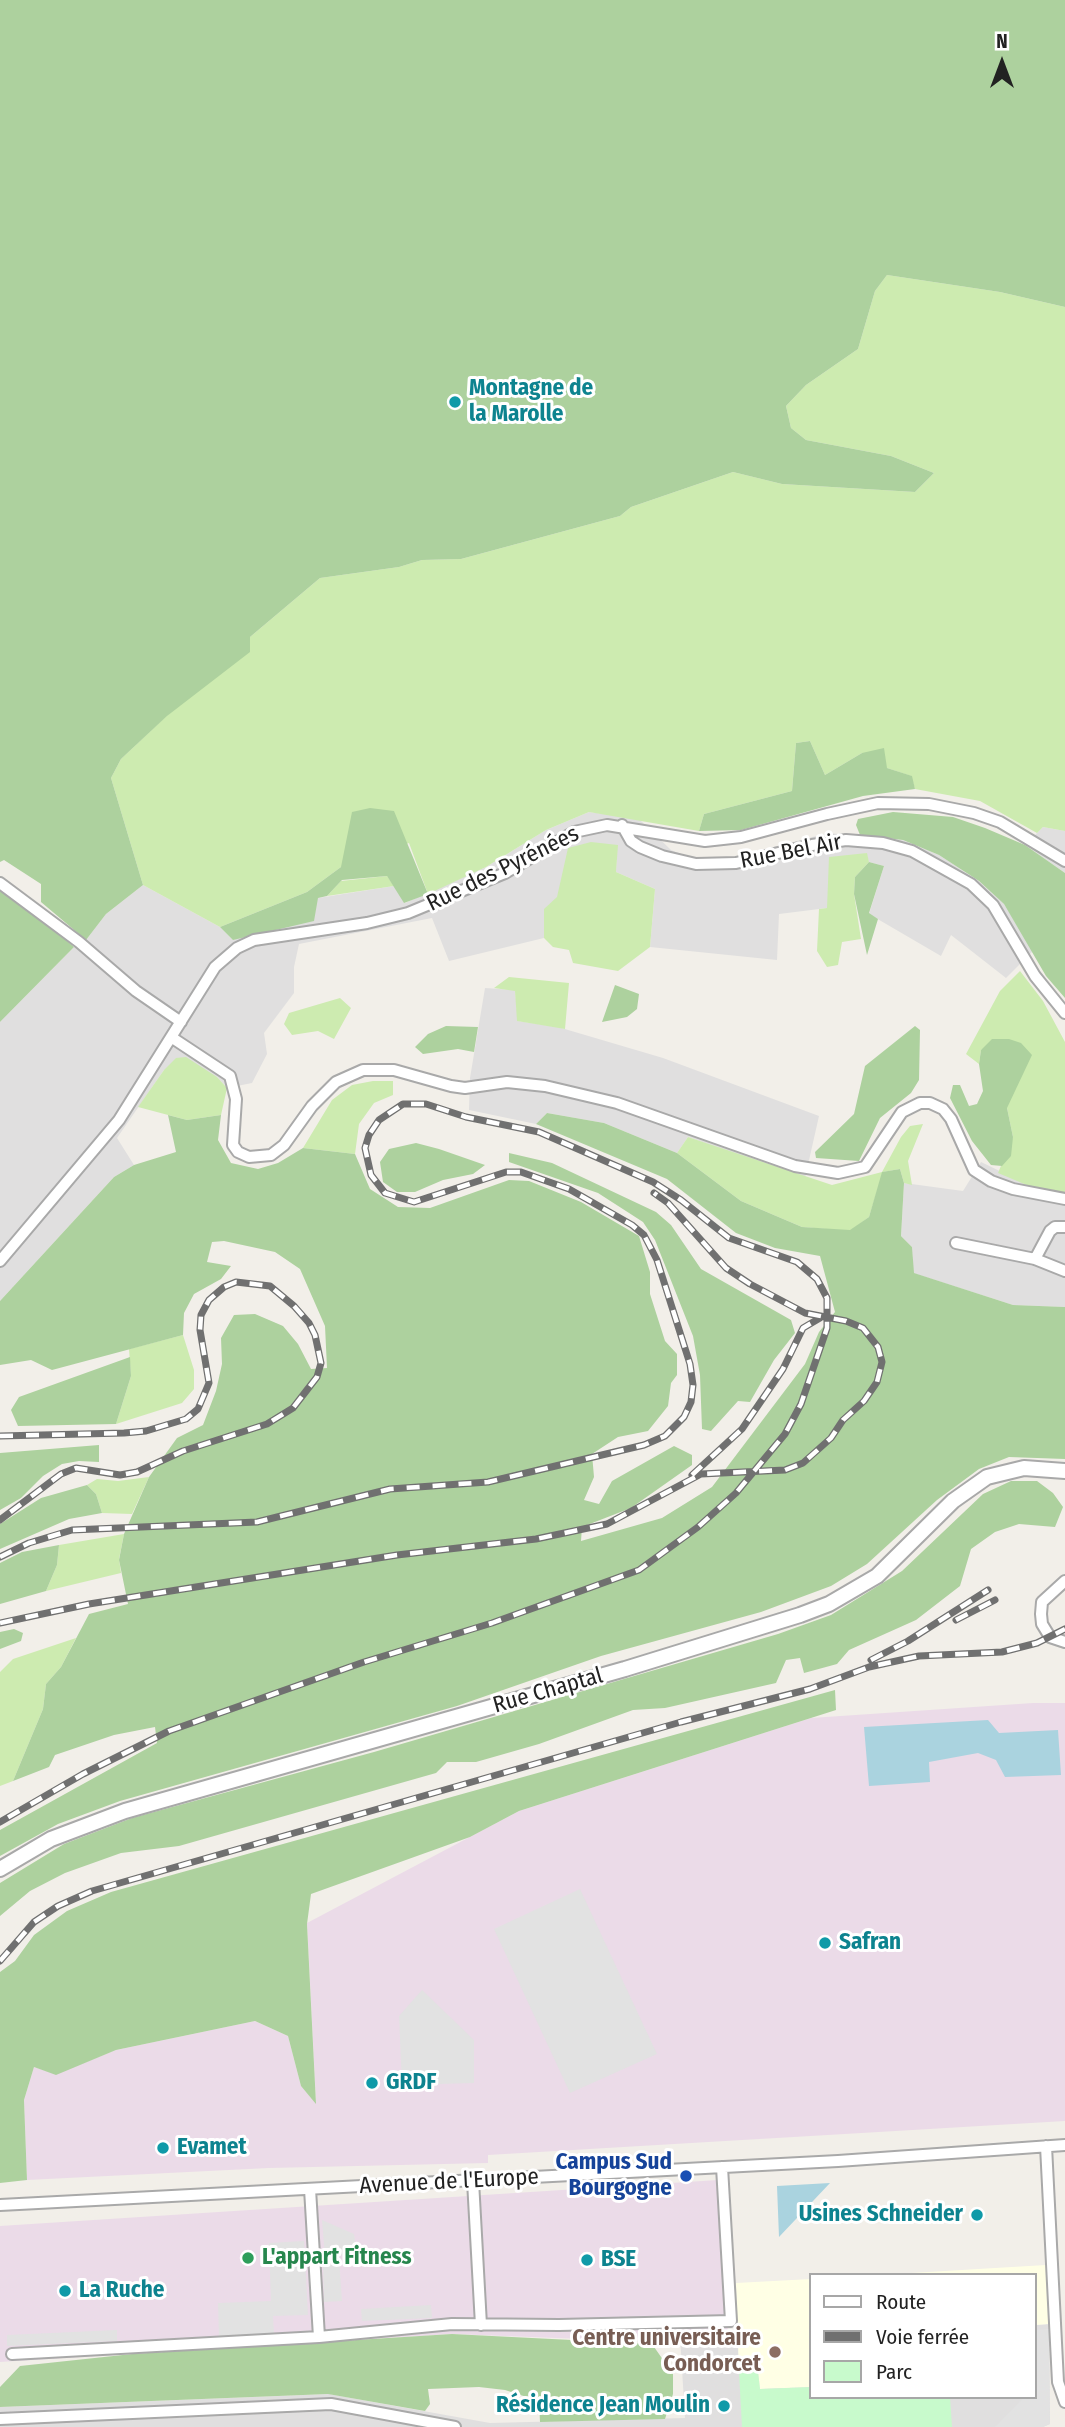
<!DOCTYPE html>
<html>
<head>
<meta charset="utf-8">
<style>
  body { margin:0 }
  #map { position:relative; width:1065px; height:2427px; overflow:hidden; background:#f2efe9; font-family:"Fira Sans Condensed",sans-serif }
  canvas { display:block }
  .legend { position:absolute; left:809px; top:2273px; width:228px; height:126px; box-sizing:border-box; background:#fff; border:2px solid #a7a7a7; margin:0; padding:9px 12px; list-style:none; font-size:21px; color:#222 }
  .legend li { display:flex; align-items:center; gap:14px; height:35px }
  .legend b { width:35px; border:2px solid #a7a7a7 }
  .north { position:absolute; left:967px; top:28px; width:70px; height:70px; -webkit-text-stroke:5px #fff; paint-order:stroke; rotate:0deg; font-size:19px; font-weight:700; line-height:28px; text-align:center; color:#222 }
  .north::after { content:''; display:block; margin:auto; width:24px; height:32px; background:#222; clip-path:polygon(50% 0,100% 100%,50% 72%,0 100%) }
</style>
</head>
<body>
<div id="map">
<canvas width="1065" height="2427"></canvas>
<ul class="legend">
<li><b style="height:9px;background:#fff"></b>Route</li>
<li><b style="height:9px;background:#707070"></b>Voie ferrée</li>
<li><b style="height:19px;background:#c8facc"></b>Parc</li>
</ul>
<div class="north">N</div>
</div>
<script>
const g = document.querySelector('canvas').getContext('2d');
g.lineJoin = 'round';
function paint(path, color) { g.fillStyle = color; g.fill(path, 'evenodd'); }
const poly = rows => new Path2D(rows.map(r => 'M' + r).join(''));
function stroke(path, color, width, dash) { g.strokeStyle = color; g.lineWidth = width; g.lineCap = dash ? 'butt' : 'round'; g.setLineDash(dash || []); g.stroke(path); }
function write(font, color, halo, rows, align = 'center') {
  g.font = font + ' "Fira Sans Condensed",sans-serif'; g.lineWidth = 6; g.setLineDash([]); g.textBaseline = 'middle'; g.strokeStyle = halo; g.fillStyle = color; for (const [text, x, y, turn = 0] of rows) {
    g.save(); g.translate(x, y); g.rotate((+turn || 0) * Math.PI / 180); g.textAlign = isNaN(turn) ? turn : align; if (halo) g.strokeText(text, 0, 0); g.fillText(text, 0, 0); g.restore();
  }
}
paint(poly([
  [589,812,638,818,671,850,691,858,723,860,828,833,903,840,939,855,979,881,1004,904,1033,951,1006,978,951,935,941,956,869,914,884,866,869,862,866,853,827,908,779,914,777,960,650,947,655,889,616,872,617,845,544,910,544,938,449,961,432,918,299,944,294,967,294,993,264,1033,267,1054,252,1083,227,1088,217,1077,164,1070,117,1138,134,1165,114,1177,0,1301,0,1022,74,947,86,940,106,914,143,885,220,927,233,940,318,898,394,886,405,903,486,867,546,830],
  [1043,827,1065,831,1065,873,1025,845],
  [485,988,515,990,518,1021,558,1027,663,1058,819,1116,805,1178,688,1137,677,1153,604,1123,547,1113,536,1124,469,1110,470,1078],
  [981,1162,1041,1191,1065,1194,1065,1307,1013,1305,913,1273,912,1247,901,1236,904,1183,963,1191],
  [1049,2324,1050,2424,1043,2427,0,2427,0,2407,329,2394,490,2423,685,2418,680,2336,728,2333,738,2334,739,2371,760,2388,811,2387,811,2397,1035,2397,1035,2325]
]), '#e0dfdf');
paint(poly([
  [1033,1703,1065,1703,1065,2121,488,2155,488,2163,269,2168,27,2180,24,2100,34,2067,56,2074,116,2050,255,2021,288,2036,301,2086,316,2102,307,1923,519,1811,811,1718],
  [718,2180,728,2333,609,2340,452,2334,0,2362,0,2226]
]), '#ebdbe8');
paint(poly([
  [1046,2265,1049,2324,1035,2325,1035,2275,877,2275],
  [811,2279,811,2387,760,2389,758,2371,739,2372,736,2283]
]), '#ffffe5');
paint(poly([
  [887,275,1000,292,1065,307,1065,831,1043,827,1037,833,980,801,915,789,911,776,887,768,862,753,825,775,810,741,796,743,792,791,704,814,699,831,589,812,546,830,486,867,428,894,409,843,341,867,307,892,220,927,143,885,111,778,121,759,250,637,320,578,399,567,422,560,461,559,620,516,631,507,733,472,782,484,915,492,934,473,891,456,806,440,791,428,786,406,806,385,858,349,875,291],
  [591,842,618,845,616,872,655,889,650,947,618,971,573,963,569,950,553,947,544,938,544,909,557,897,568,848],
  [867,853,869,862,855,877,854,894,861,939,842,942,838,965,827,967,817,951,819,909,827,908,829,857],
  [387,876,394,886,327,896,341,881],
  [1020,971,1043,1001,1065,1042,1065,1194,1041,1191,998,1173,1013,1137,1007,1108,1009,1039,981,1050,979,1064,966,1054,1000,991],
  [509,977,569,983,565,1029,517,1021,515,991,494,988],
  [340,998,351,1008,334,1039,318,1031,292,1035,284,1024,289,1013],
  [186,1057,217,1077,227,1088,221,1115,187,1120,138,1107,164,1070,176,1058],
  [373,1081,393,1081,393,1095,374,1103,359,1124,355,1154,303,1148,332,1100,352,1085],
  [923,1124,908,1161,912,1185,904,1183,900,1169,883,1172,869,1217,850,1231,802,1227,741,1201,677,1153,688,1137,832,1185,882,1172,901,1137,910,1126],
  [183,1335,194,1370,194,1389,182,1403,116,1424,131,1376,129,1349],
  [149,1477,132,1514,102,1513,96,1494,87,1485,97,1479,118,1481],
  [124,1534,119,1559,121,1573,46,1591,57,1565,59,1545],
  [76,1638,61,1667,46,1684,43,1709,13,1781,0,1786,0,1672,13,1659]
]), '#cdebb0');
paint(poly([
  [0,0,1065,0,1065,307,1000,292,887,275,875,291,858,349,806,385,786,406,791,428,806,440,891,456,934,473,915,492,782,484,733,472,631,507,620,516,461,559,422,560,399,567,320,578,250,637,250,652,167,716,121,759,111,778,143,885,106,914,86,940,41,902,41,884,4,860,0,862],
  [810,741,825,775,862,753,884,748,887,768,912,776,915,789,863,796,741,830,699,831,704,814,792,791,796,743],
  [370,808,394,811,428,894,404,903,387,876,342,880,327,896,318,898,314,921,233,940,220,927,307,892,341,867,352,812],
  [893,812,953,817,985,828,1025,845,1065,873,1065,998,1046,976,1004,904,979,881,939,855,903,840,860,835,856,825,858,819],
  [869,862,884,866,869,913,878,919,867,955,854,894,855,877],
  [0,891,39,917,74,947,0,1022],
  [615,985,639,994,637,1009,627,1017,602,1022],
  [446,1026,478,1027,474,1052,458,1049,423,1054,415,1047,428,1034],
  [915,1026,920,1030,919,1080,911,1093,880,1118,859,1161,816,1158,815,1152,854,1114,865,1066],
  [992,1039,1009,1039,1021,1043,1032,1055,1007,1108,1013,1137,1011,1156,1002,1166,991,1165,972,1141,950,1098,953,1085,960,1085,969,1106,977,1104,983,1091,979,1064,981,1050],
  [547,1113,604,1123,677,1153,741,1201,802,1227,850,1230,869,1217,882,1172,900,1169,904,1183,901,1236,912,1247,914,1273,1013,1305,1065,1307,1065,1459,1009,1457,979,1469,937,1500,867,1564,831,1586,761,1612,601,1656,457,1706,120,1801,58,1824,0,1856,0,1830,157,1743,155,1727,114,1735,55,1755,49,1767,13,1781,43,1709,46,1684,61,1667,89,1614,128,1604,119,1560,124,1534,149,1477,177,1438,203,1425,216,1391,222,1364,221,1338,234,1315,255,1314,283,1326,298,1344,311,1369,327,1368,325,1326,300,1269,275,1252,224,1241,212,1242,207,1262,231,1266,221,1279,194,1294,184,1313,183,1335,52,1370,31,1360,0,1365,0,1301,114,1177,134,1165,176,1152,168,1115,187,1120,221,1115,218,1140,231,1163,258,1169,278,1163,303,1148,355,1154,370,1189,398,1207,430,1208,509,1180,529,1181,581,1202,639,1236,650,1272,650,1294,665,1341,677,1354,677,1375,671,1383,668,1406,648,1431,618,1437,592,1454,594,1477,584,1500,599,1504,612,1481,674,1446,692,1455,692,1465,631,1508,582,1527,581,1541,662,1518,712,1487,805,1364,819,1332,835,1312,820,1256,775,1248,736,1233,667,1179,536,1124],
  [416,1143,439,1149,485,1165,473,1174,443,1180,415,1192,397,1192,383,1182,380,1162,389,1149],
  [509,1153,552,1163,656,1212,671,1225,701,1269,791,1320,795,1333,774,1360,750,1402,738,1401,711,1431,702,1429,700,1375,693,1336,655,1240,643,1222,598,1193,509,1162],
  [130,1357,131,1376,116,1424,18,1426,11,1410,19,1397],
  [99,1445,99,1462,79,1461,62,1464,43,1476,21,1498,0,1510,0,1453],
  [1011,1481,1037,1481,1053,1493,1063,1507,1055,1527,1019,1524,995,1532,971,1549,960,1586,916,1620,849,1650,837,1664,804,1673,800,1658,786,1660,776,1683,665,1708,633,1710,539,1744,476,1762,447,1762,436,1773,179,1846,121,1853,65,1873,30,1891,0,1916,0,1883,64,1844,132,1818,374,1752,778,1634,831,1615,902,1571,983,1494],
  [87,1485,96,1494,102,1513,69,1519,0,1549,0,1524,41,1498],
  [59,1545,57,1565,46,1591,0,1604,0,1563,22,1552],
  [14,1629,23,1633,21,1641,0,1649,0,1632],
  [835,1690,836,1710,519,1811,470,1837,311,1894,307,1924,316,2104,301,2086,288,2036,255,2021,116,2050,56,2075,34,2067,24,2100,27,2180,0,2183,0,1972,15,1961,34,1935,67,1911,111,1892],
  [452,2334,652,2344,673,2374,673,2394,665,2419,540,2422,539,2401,505,2390,479,2387,428,2389,430,2404,425,2411,328,2394,0,2407,0,2387,20,2366,132,2354]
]), '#add19e');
paint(poly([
  [758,2371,760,2389,811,2387,811,2397,950,2397,952,2427,742,2427,739,2372]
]), '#c8facc');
paint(poly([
  [580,1889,657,2054,570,2093,494,1929],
  [422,1990,474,2040,474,2083,402,2085,399,2016],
  [322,2220,354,2234,357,2255,325,2256],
  [304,2241,308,2315,273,2316,274,2335,219,2337,218,2303,271,2301,269,2243],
  [339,2257,342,2301,324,2302,323,2258],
  [431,2305,432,2318,362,2321,361,2309],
  [1049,2329,1050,2424,1043,2427,995,2427,1024,2397,1035,2397,1035,2330],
  [117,2330,117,2341,7,2346,7,2335]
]), '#e2e2e2');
paint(poly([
  [988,1720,999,1733,1058,1730,1061,1775,1005,1777,996,1760,978,1753,929,1762,930,1782,869,1786,864,1727],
  [830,2183,779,2237,777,2186]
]), '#aad3df');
const minor = poly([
  [622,825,631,841,640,847,662,856,696,864,736,863,812,845,846,840,883,843,912,851,971,884,993,905,1035,976,1065,1013],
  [0,883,79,942,136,991,181,1022],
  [171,1037,230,1076,236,1099,233,1145,238,1152,249,1157,271,1155,284,1145,312,1106,336,1082,363,1070,394,1070,451,1086,465,1088,507,1082,545,1086,617,1103,795,1166,838,1173,865,1167,902,1112,920,1103,930,1103,943,1109,951,1119,974,1170,991,1181,1013,1189,1065,1199],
  [956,1243,1035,1259,1065,1271],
  [1035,1259,1050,1231,1055,1227,1065,1227],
  [0,1261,119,1120,215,967,237,948,254,940,367,923,408,913,505,873,574,832,607,825,705,841,741,837,827,814,878,803,929,804,974,813,1000,822,1065,861],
  [1065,1581,1042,1602,1041,1614,1042,1624,1050,1637,1065,1642],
  [1046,2146,1058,2382,1065,2402],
  [473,2181,481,2325],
  [310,2189,319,2337,452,2324,559,2325,731,2321,722,2167],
  [0,2205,838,2161,1065,2145],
  [12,2354,319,2337],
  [0,2419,331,2404,455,2427]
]);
const tertiary = poly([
  [0,1869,51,1839,125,1811,625,1669,800,1615,829,1604,877,1576,953,1501,987,1477,1024,1468,1065,1471]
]);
stroke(minor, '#a9a9a9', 14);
stroke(tertiary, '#a9a9a9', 18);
stroke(minor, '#fff', 10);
stroke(tertiary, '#fff', 14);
const rail = poly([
  [0,1436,124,1433,146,1431,186,1419,198,1409,209,1383,200,1330,201,1315,209,1300,224,1287,236,1282,270,1286,294,1306,309,1323,315,1335,321,1363,317,1377,293,1408,267,1424,183,1451,137,1472,120,1475,76,1468,61,1474,0,1520],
  [692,1475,742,1429,783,1369,803,1328,820,1318],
  [0,1557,29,1543,72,1530,257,1522,390,1489,488,1482,644,1445,665,1436,684,1417,691,1402,693,1385,690,1364,657,1260,644,1235,632,1225,569,1189,521,1172,506,1172,414,1202,385,1193,371,1175,365,1148,369,1135,379,1120,403,1104,426,1104,466,1117,539,1132,653,1182,681,1200,729,1238,797,1262,817,1279,827,1298,827,1328,801,1404,785,1434,736,1493,698,1527,639,1570,492,1623,364,1662,169,1731,83,1774,0,1822],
  [956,1620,995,1600],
  [0,1623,89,1604,397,1555,536,1539,607,1524,701,1474,785,1470,803,1463,831,1438,843,1420,864,1401,877,1382,882,1362,878,1347,863,1328,846,1321,805,1313,750,1284,726,1268,668,1203,654,1193],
  [871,1660,908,1641,988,1590],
  [0,1961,34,1922,58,1906,92,1891,681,1722,810,1689,869,1667,919,1656,1002,1652,1037,1643,1065,1629]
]);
stroke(rail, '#707070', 7);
stroke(rail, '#fff', 4.5, [13]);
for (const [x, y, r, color] of [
  [455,402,7,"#0f9aa8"],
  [825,1943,7,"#0f9aa8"],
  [372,2083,7,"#0f9aa8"],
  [163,2148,7,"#0f9aa8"],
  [686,2176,7,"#1a4fb4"],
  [977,2215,7,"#0f9aa8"],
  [248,2258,7,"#2e9e5b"],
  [587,2260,7,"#0f9aa8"],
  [65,2291,7,"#0f9aa8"],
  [775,2352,7,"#8d6e63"],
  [724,2406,7,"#0f9aa8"]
]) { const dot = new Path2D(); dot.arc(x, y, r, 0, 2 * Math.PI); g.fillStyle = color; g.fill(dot); stroke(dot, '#fff', 2.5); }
write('bold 23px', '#0d838f', '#fff', [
  ["Montagne de",469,389],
  ["la Marolle",469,415],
  ["Safran",839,1943],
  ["GRDF",386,2083],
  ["Evamet",177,2148],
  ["Usines Schneider",963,2215,"right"],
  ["BSE",601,2260],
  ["La Ruche",79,2291],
  ["Résidence Jean Moulin",710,2406,"right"]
], 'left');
write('23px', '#222', '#fff', [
  ["Rue Bel Air",791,852,-11],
  ["Rue des Pyrénées",503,869,-26],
  ["Rue Chaptal",548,1691,-16],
  ["Avenue de l'Europe",449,2182,-3]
]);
write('bold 23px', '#164399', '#fff', [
  ["Campus Sud",672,2163],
  ["Bourgogne",672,2189]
], 'right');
write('bold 23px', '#27864d', '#fff', [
  ["L'appart Fitness",262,2258]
], 'left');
write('bold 23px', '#785e54', '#fff', [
  ["Centre universitaire",761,2339],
  ["Condorcet",761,2365]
], 'right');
</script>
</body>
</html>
